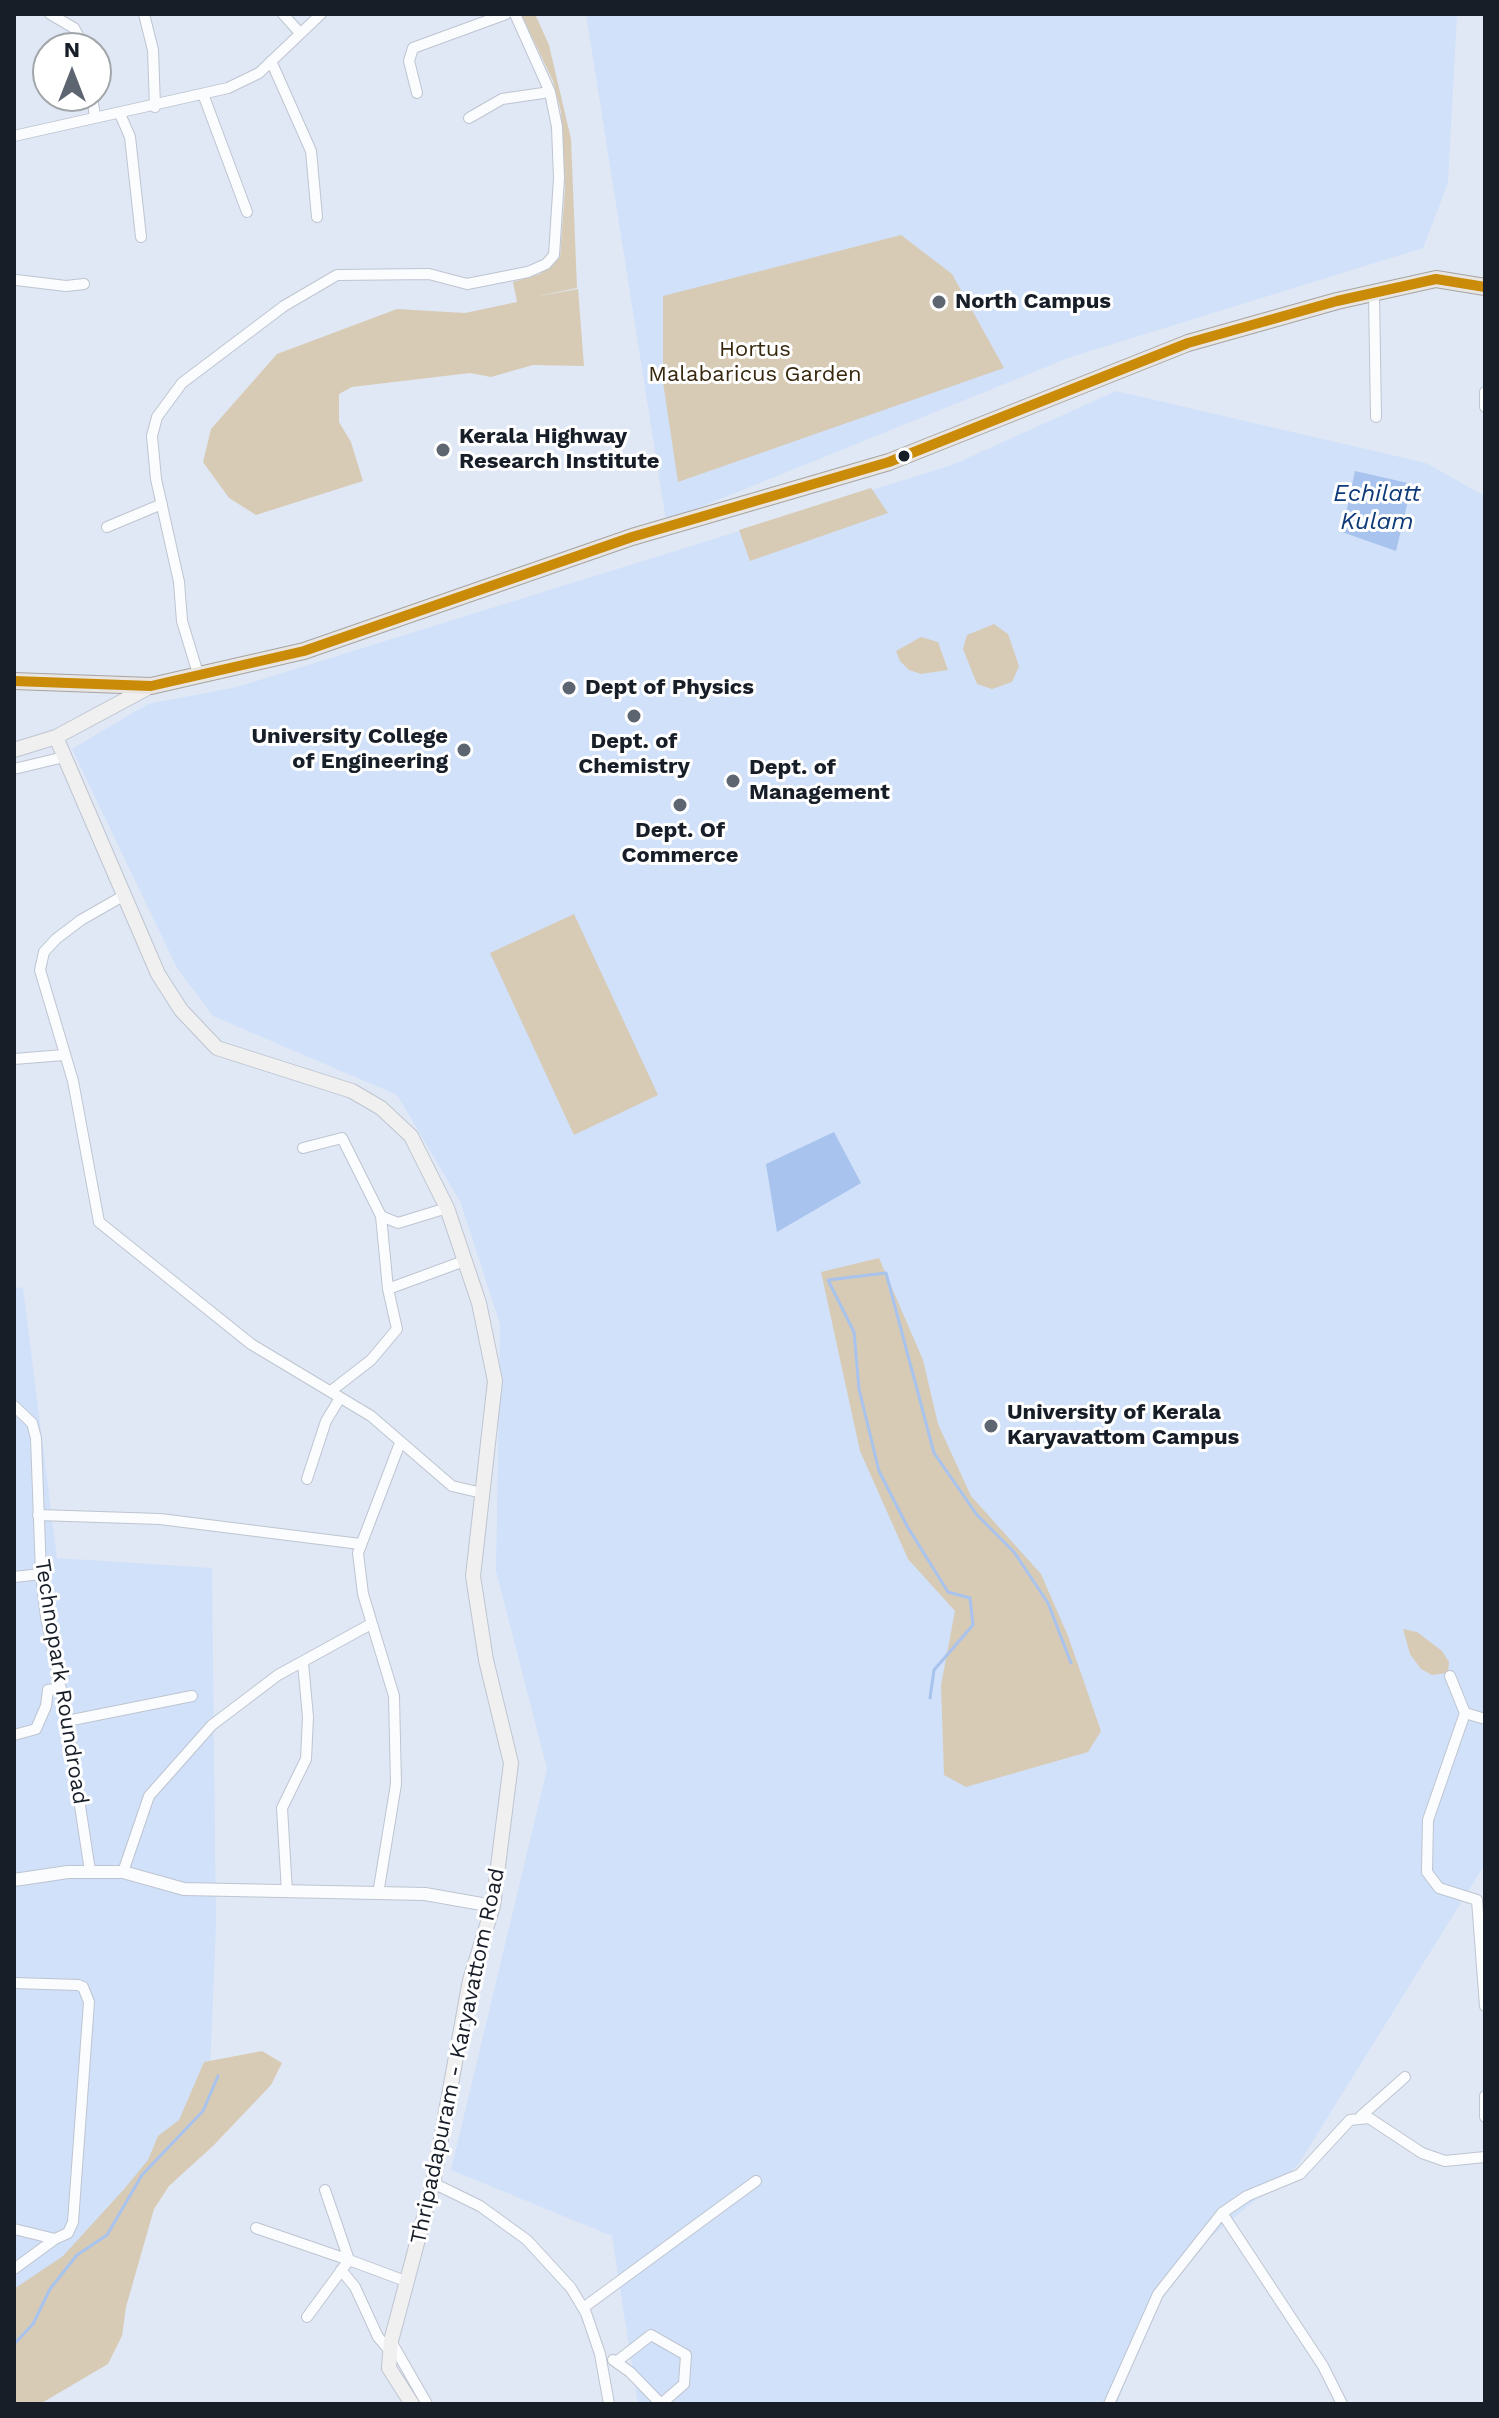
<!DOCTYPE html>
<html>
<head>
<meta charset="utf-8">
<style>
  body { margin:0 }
  #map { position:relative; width:1499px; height:2418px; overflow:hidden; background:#e0e8f5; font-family:"Work Sans",sans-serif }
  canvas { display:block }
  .frame { position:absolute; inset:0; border:16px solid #171e28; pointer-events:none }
  .north { position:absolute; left:32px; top:32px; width:80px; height:80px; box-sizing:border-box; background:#fff; border:2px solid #a2a5a9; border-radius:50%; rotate:0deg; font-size:22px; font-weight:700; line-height:32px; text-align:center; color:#171e28 }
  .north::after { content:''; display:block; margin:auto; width:28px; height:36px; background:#5d6570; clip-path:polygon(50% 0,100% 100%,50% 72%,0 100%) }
</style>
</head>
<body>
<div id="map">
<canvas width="1499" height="2418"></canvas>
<div class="frame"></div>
<div class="north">N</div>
</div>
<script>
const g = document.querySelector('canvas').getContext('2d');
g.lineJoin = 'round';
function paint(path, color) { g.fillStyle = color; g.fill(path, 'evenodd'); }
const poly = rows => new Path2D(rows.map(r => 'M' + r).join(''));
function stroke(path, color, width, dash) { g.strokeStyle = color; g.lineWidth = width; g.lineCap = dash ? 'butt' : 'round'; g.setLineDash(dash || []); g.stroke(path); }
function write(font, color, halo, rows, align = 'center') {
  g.font = font + ' "Work Sans",sans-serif'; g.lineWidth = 6; g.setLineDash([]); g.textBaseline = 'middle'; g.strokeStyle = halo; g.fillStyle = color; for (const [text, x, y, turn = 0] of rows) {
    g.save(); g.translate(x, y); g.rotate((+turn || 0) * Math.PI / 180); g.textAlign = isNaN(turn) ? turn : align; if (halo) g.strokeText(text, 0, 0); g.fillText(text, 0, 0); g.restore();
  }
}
paint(poly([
  [586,14,1457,14,1448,183,1423,248,1071,357,666,521],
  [1116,391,1426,463,1485,496,1485,1864,1298,2165,1168,2272,1117,2404,638,2404,612,2236,451,2170,547,1769,496,1571,500,1324,460,1201,397,1095,213,1016,177,968,72,749,148,704,237,687,952,465],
  [14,1287,23,1288,57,1558,212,1568,216,1925,208,2119,14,2324]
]), '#d1e1f9');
paint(poly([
  [521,14,535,14,549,45,571,139,577,288,535,297,578,289,584,366,533,365,491,377,470,373,352,387,339,394,339,422,351,442,363,481,256,515,229,498,203,462,211,429,277,354,397,309,465,313,517,302,513,282,540,274,560,257,565,189,561,112,553,81],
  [901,235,952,274,1004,368,678,482,663,382,663,296],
  [871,488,888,513,750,561,739,530],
  [994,624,1008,634,1019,666,1012,682,992,689,977,684,963,649,967,635],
  [921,637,938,642,948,670,921,674,909,670,900,661,896,651],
  [574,914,658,1095,574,1135,490,953],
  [879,1258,923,1360,938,1424,971,1496,1041,1574,1068,1636,1101,1731,1088,1752,966,1787,944,1775,941,1685,955,1611,908,1559,860,1451,821,1272],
  [1403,1629,1417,1632,1442,1651,1449,1662,1448,1673,1432,1675,1421,1669,1410,1654],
  [262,2051,282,2063,271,2085,214,2145,169,2186,154,2209,126,2307,122,2336,108,2364,40,2404,14,2404,14,2289,63,2256,125,2188,148,2160,158,2136,179,2120,204,2062]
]), '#d8cbb6');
paint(poly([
  [1355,471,1412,484,1396,551,1342,532],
  [834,1132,861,1183,777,1232,766,1164]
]), '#a8c3ed');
stroke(poly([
  [930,1698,934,1670,973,1625,970,1598,948,1592,907,1526,879,1471,859,1389,854,1332,828,1280,886,1273,934,1453,977,1515,1014,1552,1048,1603,1071,1663],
  [14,2344,33,2324,50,2289,77,2255,107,2235,142,2175,203,2111,218,2076]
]), '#a8c3ed', 3);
const minor = poly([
  [50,14,74,28,85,48],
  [144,14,153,50,155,107],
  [283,14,299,32],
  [271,61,311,151,317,217],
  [417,93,409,61,413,48,506,14],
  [203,94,247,212],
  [92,96,95,117],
  [120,114,130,137,141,237],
  [469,118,502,99,550,92],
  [14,136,228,88,259,73,321,14],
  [16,280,66,286,84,284],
  [1374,293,1376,417],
  [1485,392,1485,407],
  [107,527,162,504],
  [199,677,182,621,179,582,156,479,152,436,157,417,182,383,284,306,337,275,429,274,467,284,528,272,546,264,554,255,559,178,557,127,550,92,515,14],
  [14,769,64,757],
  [123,896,81,920,56,939,44,952,40,970,73,1081,99,1222,251,1344,371,1416,452,1486,482,1493],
  [14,1059,64,1055],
  [303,1148,342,1138,381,1216,398,1223,447,1208],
  [388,1289,464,1261],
  [331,1391,371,1360,397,1329,388,1289,381,1216],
  [14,1406,32,1423,36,1438,41,1574,46,1617,67,1721,90,1871],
  [307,1479,326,1421,340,1398],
  [38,1515,160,1519,360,1544],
  [14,1577,41,1574],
  [1450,1676,1465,1713,1428,1820,1427,1872,1439,1888,1477,1900,1485,2006],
  [1465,1713,1485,1719],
  [67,1721,192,1696],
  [14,1735,36,1729,46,1706,48,1690,61,1688],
  [123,1872,149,1796,212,1725,278,1675,371,1624],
  [287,1892,282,1808,306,1759,308,1717,303,1663],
  [378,1894,396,1784,394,1696,363,1594,358,1553,400,1443],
  [14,1983,78,1985,83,1987,89,2002,73,2222,68,2233,55,2239],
  [1485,2096,1485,2117],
  [1361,2116,1405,2077],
  [433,2183,480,2206,527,2240,571,2288,586,2313,600,2354,609,2404],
  [325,2190,349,2260],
  [1222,2213,1323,2366,1342,2404],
  [256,2228,349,2260],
  [14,2229,55,2239,14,2269],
  [341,2270,355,2287,378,2337,390,2351],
  [583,2308,756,2181],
  [307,2317,349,2260,408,2282],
  [392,2343,427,2404],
  [613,2360,630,2372,661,2404],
  [616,2362,651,2335,686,2355,684,2384,661,2404],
  [1109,2404,1158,2294,1222,2213,1247,2196,1300,2174,1350,2120,1369,2118,1422,2153,1445,2161,1485,2157]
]);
const tertiary = poly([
  [14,1880,68,1872,123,1872,184,1889,425,1894,493,1906]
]);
const secondary = poly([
  [56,737,158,974,181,1010,217,1048,352,1091,381,1108,411,1136,447,1208,479,1303,495,1381,473,1576,486,1660,511,1763,493,1906,470,1980,433,2183,391,2341,389,2368,412,2404],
  [14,750,56,737,151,686]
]);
const primary = poly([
  [14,681,151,686,304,651,632,537,889,462,1188,343,1337,301,1436,279,1485,287]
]);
stroke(minor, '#bec5d1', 12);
stroke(tertiary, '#bec5d1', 14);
stroke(secondary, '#bec5d1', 16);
stroke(primary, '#a5a4a1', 18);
stroke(minor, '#fafcfe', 10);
stroke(tertiary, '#fafcfe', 12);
stroke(secondary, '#f1f0f0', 14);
stroke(primary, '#e8e5e2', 16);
stroke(poly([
  [14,681,151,686,304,651,632,537,889,462,1188,343,1337,301,1436,279,1485,287]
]), '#ca8b08', 10);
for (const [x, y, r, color] of [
  [939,302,8,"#5d6570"],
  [443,450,8,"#5d6570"],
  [904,456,7,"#171e28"],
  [569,688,8,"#5d6570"],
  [634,716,8,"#5d6570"],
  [464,750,8,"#5d6570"],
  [733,781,8,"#5d6570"],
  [680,805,8,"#5d6570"],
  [991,1426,8,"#5d6570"]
]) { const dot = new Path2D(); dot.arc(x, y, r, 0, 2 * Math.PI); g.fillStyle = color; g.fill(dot); stroke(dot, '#fff', 3); }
write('bold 22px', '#171e28', '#fff', [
  ["North Campus",955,302],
  ["Kerala Highway",459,437],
  ["Research Institute",459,462],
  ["Dept of Physics",585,688],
  ["University College",448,737,"right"],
  ["of Engineering",448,762,"right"],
  ["Dept. of",634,742,"center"],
  ["Chemistry",634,767,"center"],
  ["Dept. of",749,768],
  ["Management",749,793],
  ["Dept. Of",680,831,"center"],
  ["Commerce",680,856,"center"],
  ["University of Kerala",1007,1413],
  ["Karyavattom Campus",1007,1438]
], 'left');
write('22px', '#37280d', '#fff', [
  ["Hortus",755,350],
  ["Malabaricus Garden",755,375]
]);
write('22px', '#171e28', '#fff', [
  ["Technopark Roundroad",61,1682,81],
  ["Thripadapuram - Karyavattom Road",458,2056,-78]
]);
write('italic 24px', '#0e3a78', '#fff', [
  ["Echilatt",1377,494],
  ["Kulam",1377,522]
]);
</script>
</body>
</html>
